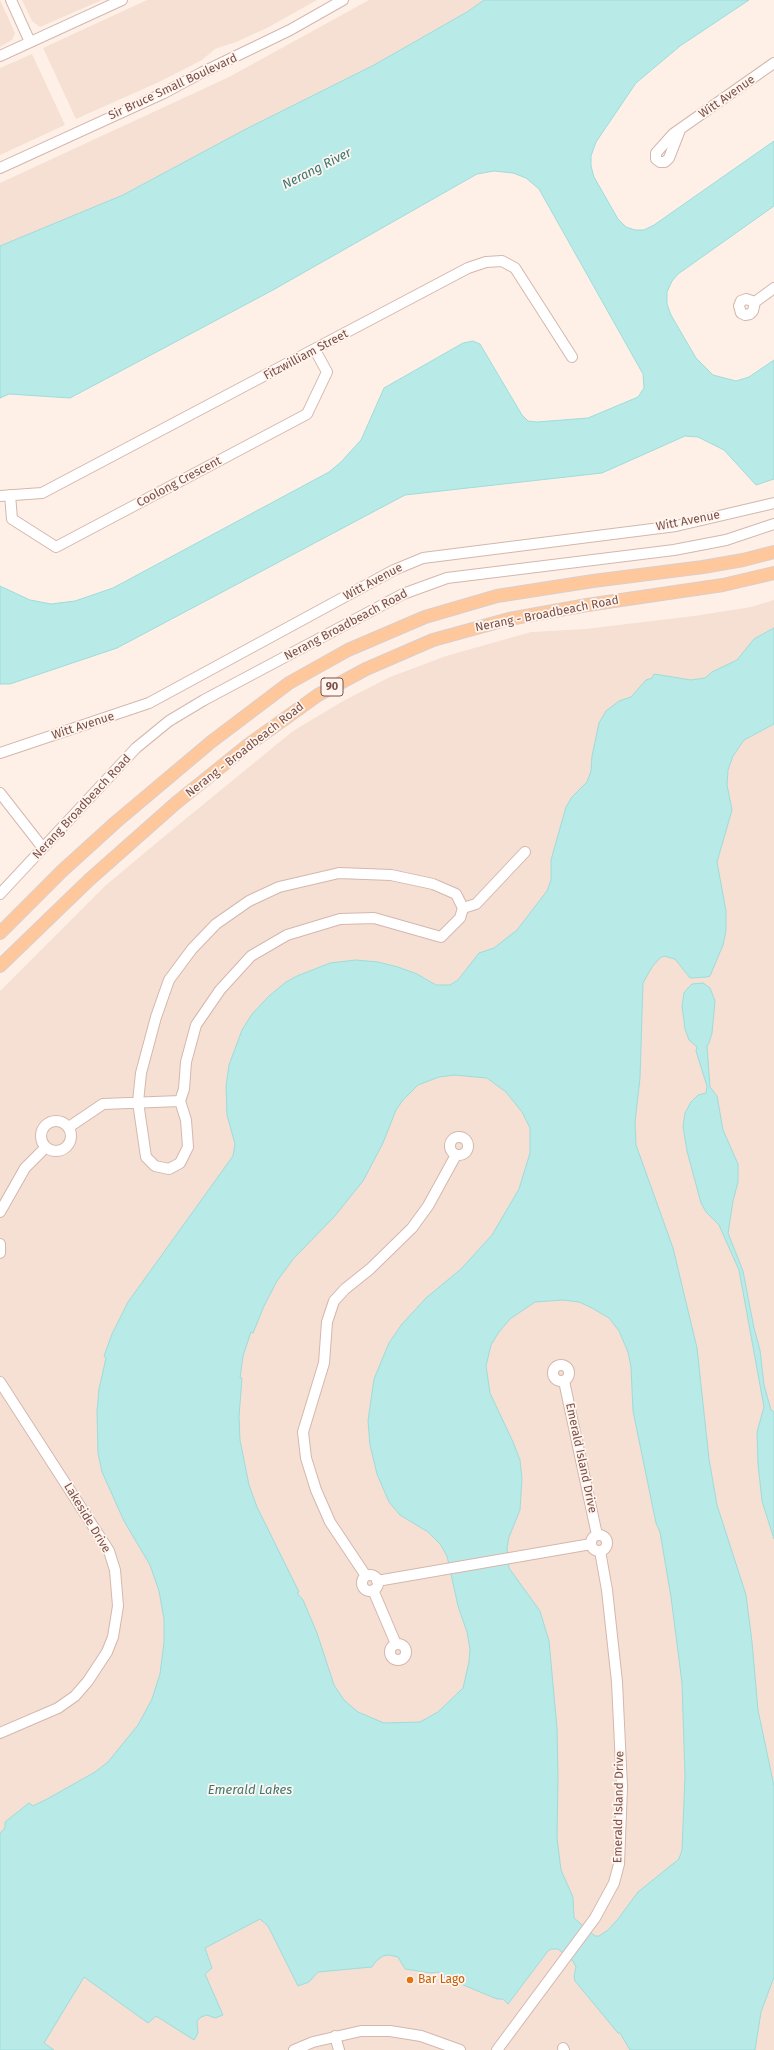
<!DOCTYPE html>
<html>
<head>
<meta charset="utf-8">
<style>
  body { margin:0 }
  canvas { display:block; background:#fef0e6 }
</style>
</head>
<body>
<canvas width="774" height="2050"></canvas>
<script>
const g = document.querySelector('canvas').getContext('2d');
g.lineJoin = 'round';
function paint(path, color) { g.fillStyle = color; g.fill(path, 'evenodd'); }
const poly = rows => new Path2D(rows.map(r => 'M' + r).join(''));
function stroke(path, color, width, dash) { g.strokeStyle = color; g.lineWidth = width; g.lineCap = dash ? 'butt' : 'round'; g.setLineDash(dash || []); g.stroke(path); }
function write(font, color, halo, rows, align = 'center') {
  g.font = font + ' "Fira Sans",sans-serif'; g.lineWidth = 3.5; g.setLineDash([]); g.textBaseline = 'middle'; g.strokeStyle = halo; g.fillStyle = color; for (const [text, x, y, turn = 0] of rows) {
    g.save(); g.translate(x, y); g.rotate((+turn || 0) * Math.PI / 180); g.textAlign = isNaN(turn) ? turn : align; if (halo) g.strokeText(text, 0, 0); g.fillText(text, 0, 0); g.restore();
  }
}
paint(poly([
  [0,0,15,33,12,40,0,47],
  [22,0,102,0,40,27,32,21],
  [147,0,317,0,267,28,236,42,215,49,202,60,159,82,76,119,43,48],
  [369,0,484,0,467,12,374,65,244,130,123,195,0,246,0,183,229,77],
  [32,54,65,125,0,155,0,68],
  [774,600,774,2050,0,2050,0,991,105,886,161,839,293,731,343,701,390,677,446,656,531,632,585,629,694,616,751,607]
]), '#f6e0d4');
const water = poly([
  [484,0,749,0,680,46,636,83,596,142,591,156,591,166,594,177,618,219,626,227,635,230,644,230,654,225,774,141,774,206,678,274,672,281,667,292,667,304,671,315,696,358,713,375,736,381,749,377,774,360,774,479,756,485,724,450,698,437,685,436,602,473,405,495,117,648,10,684,0,684,0,586,30,600,51,604,75,601,113,588,329,472,341,462,361,440,384,388,463,343,473,341,480,344,522,415,528,421,537,422,588,418,638,397,644,388,643,374,539,189,526,178,513,173,494,171,477,174,273,290,70,398,9,394,0,398,0,246,123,195,244,130,374,65,467,12,484,0],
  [774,628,774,724,744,740,733,756,728,770,727,785,732,810,717,862,726,911,726,931,723,945,710,976,707,977,690,978,675,959,664,956,660,958,652,967,643,983,640,1078,635,1122,636,1145,673,1248,697,1348,709,1459,717,1505,746,1595,752,1642,758,1710,774,1786,774,1977,761,2012,755,2050,630,2050,620,2033,618,2033,575,1981,574,1976,576,1967,573,1961,558,1949,551,1949,548,1951,508,2004,503,1999,497,1999,444,1977,439,1972,431,1973,405,1969,398,1957,389,1955,383,1956,376,1961,372,1967,318,1972,309,1982,298,1986,268,1926,260,1919,205,1948,212,1968,205,1974,223,2015,215,2018,207,2015,201,2017,197,2021,198,2033,194,2040,156,2016,148,2023,84,1977,44,2043,54,2050,0,2050,0,1833,5,1828,5,1822,29,1803,33,1806,49,1798,95,1772,108,1762,138,1725,152,1699,160,1674,164,1642,164,1619,159,1591,150,1565,124,1521,102,1472,98,1453,97,1412,99,1389,106,1358,104,1356,112,1334,128,1302,233,1156,235,1144,227,1115,226,1086,229,1065,242,1030,252,1014,269,996,286,982,297,976,330,963,356,960,378,962,398,967,417,974,436,985,450,985,458,980,479,953,494,948,517,930,547,891,551,880,551,860,566,807,572,797,587,782,591,771,592,756,599,723,606,711,619,701,631,697,646,680,652,678,654,674,691,680,705,678,712,672,737,660,754,639,774,628],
  [454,1075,487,1078,506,1092,522,1112,530,1128,530,1153,519,1189,492,1235,461,1269,426,1298,402,1324,389,1343,374,1379,368,1421,370,1445,377,1474,389,1502,400,1515,428,1532,440,1544,447,1556,458,1606,467,1632,470,1649,469,1662,463,1688,438,1712,420,1722,384,1723,358,1712,344,1700,334,1685,317,1633,303,1600,297,1593,299,1592,257,1507,249,1485,240,1440,239,1417,242,1378,240,1378,243,1356,251,1332,253,1333,264,1306,277,1281,294,1258,334,1217,363,1181,383,1143,396,1110,403,1100,418,1085,439,1077,454,1075],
  [563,1300,579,1302,592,1308,609,1318,619,1331,628,1352,631,1367,633,1411,656,1523,660,1532,671,1597,682,1683,685,1776,682,1850,679,1859,638,1892,618,1919,608,1930,599,1936,595,1936,574,1918,573,1897,561,1870,557,1838,558,1778,557,1728,549,1641,540,1611,509,1568,507,1548,509,1537,520,1510,522,1479,520,1460,513,1442,490,1393,486,1366,491,1345,499,1332,510,1319,535,1302,563,1300],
  [703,983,710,988,715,1001,712,1033,709,1043,707,1046,710,1087,717,1096,723,1130,738,1164,738,1182,733,1201,728,1233,743,1271,754,1328,760,1350,764,1385,771,1410,774,1412,774,1539,762,1501,758,1464,757,1432,764,1407,739,1270,719,1225,706,1212,701,1203,687,1151,683,1126,685,1113,691,1102,698,1095,706,1093,707,1086,696,1051,697,1047,689,1040,685,1029,682,1006,684,993,688,988,692,984,703,983]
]);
paint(water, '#b8eae8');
stroke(water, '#9edcda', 1);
const minor = poly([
  [11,0,30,42],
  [0,56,122,0],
  [680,130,669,158,665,162,660,162,656,159,656,153,673,134,774,63],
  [0,168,164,93,201,73,290,30,343,0],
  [746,299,755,302,753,311,750,314,745,315,741,313,739,306,741,301,746,299],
  [755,302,774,288],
  [10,495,12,519,56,547,307,414,327,372,315,350],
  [0,496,42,493,468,268,486,262,502,261,515,268,572,357],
  [0,753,149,703,394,570,423,558,676,526,774,503],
  [0,793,43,848],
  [339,873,391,875,433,884,456,894,463,908,460,918,441,937,374,918,340,919,287,935,251,956,220,990,196,1025,186,1062,184,1089,180,1101,186,1120,188,1147,180,1163,169,1169,155,1166,146,1157,138,1102,141,1073,156,1017,169,980,192,949,216,924,249,901,279,887,339,873],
  [0,894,136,748,169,721,204,700,403,594,447,578,674,550,726,540,774,524],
  [463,908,476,904,525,852],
  '41 1136a15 15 0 1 1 30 0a15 15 0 1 1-30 0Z',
  [69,1127,103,1104,180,1101],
  '450 1146a9 9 0 1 1 18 0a9 9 0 1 1-18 0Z',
  [0,1212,25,1168,46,1147],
  [0,1244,0,1253],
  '553 1373a8 8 0 1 1 16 0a8 8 0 1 1-16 0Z',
  [564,1381,597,1535],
  [0,1382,109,1551,115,1570,118,1606,113,1637,107,1652,88,1681,75,1696,58,1708,0,1733],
  '591 1543a8 8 0 1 1 16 0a8 8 0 1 1-16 0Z',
  '362 1583a8 8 0 1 1 16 0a8 8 0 1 1-16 0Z',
  [366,1576,330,1522,316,1490,306,1458,303,1432,324,1363,327,1322,334,1301,345,1289,370,1269,412,1228,428,1206,456,1155],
  [377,1581,591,1544],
  [373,1590,396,1644],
  '390 1652a8 8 0 1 1 16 0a8 8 0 1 1-16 0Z',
  [335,2036,339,2050],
  [563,2048,564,2050],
  [294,2050,313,2042,361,2031,390,2031,421,2036,460,2050],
  [497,2050,595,1918,614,1883,619,1864,622,1787,617,1682,607,1590,600,1551]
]);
const major = poly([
  [0,933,62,871,116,822,211,742,289,683,348,650,425,617,497,596,593,581,703,567,743,560,774,552],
  [0,966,89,880,176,803,248,745,318,695,366,669,433,640,509,619,587,605,723,585,774,573]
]);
stroke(minor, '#d4b7ad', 12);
stroke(major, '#dacecc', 14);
stroke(minor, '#fff', 10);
stroke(major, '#ffc89c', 12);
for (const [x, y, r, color] of [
  [410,1980,4,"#e8710a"]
]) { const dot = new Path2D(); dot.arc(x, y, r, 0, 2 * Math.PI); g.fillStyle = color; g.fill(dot); stroke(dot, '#fff5ee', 1.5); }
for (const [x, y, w] of [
  [332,687,22]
]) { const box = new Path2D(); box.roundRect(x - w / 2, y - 9, w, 18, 3); g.fillStyle = '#fff5ee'; g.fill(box); stroke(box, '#7a5048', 1); }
write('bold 11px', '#7a5048', null, [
  ["90",332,687]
]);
write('12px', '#7a5048', '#fff5ee', [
  ["Sir Bruce Small Boulevard",173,87,-25],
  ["Witt Avenue",727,97,-35],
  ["Fitzwilliam Street",306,355,-28],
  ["Coolong Crescent",179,482,-28],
  ["Witt Avenue",688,521,-11],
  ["Witt Avenue",373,582,-28],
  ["Nerang - Broadbeach Road",547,614,-11],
  ["Nerang Broadbeach Road",346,625,-28],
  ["Witt Avenue",83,726,-18],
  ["Nerang - Broadbeach Road",245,750,-38],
  ["Nerang Broadbeach Road",82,807,-47],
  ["Emerald Island Drive",581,1458,78],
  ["Lakeside Drive",87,1518,59],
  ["Emerald Island Drive",619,1807,-89]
]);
write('12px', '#c56008', '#fff5ee', [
  ["Bar Lago",418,1980]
], 'left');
write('italic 13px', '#387977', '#fff5ee', [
  ["Nerang River",317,169,-27],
  ["Emerald Lakes",250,1790]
]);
</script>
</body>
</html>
